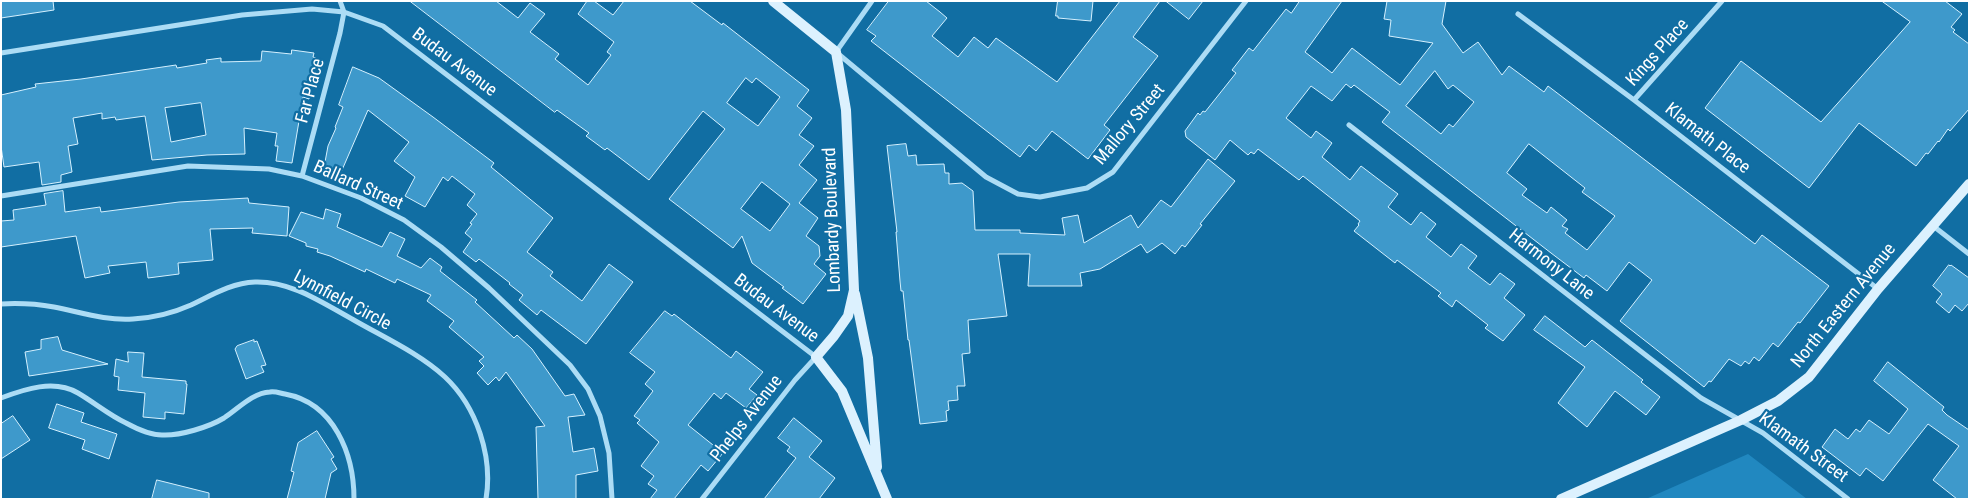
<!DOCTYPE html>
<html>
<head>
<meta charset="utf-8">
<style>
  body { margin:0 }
  #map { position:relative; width:1970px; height:500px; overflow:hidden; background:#116ea3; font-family:"Roboto Condensed",sans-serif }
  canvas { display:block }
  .frame { position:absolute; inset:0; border:2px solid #fff; pointer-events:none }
</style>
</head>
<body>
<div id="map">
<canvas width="1970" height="500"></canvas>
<div class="frame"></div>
</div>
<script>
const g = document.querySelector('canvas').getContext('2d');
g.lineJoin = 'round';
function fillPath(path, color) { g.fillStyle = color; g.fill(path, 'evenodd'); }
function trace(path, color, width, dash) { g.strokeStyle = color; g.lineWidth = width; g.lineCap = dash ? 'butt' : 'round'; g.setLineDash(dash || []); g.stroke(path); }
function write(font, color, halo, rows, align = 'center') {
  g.font = font + ' "Roboto Condensed",sans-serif'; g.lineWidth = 4.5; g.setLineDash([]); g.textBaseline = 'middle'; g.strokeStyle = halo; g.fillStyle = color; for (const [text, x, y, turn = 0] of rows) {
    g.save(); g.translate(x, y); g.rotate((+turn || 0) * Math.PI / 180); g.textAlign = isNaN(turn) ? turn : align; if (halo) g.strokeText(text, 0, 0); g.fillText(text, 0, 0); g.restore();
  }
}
fillPath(new Path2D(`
  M1748,454L1807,499H1646Z`), '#2188c0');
const building = new Path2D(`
  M1,1H53L54,10L1,18Z
  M410,1H496L518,18L530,3L545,14L530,32L559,54L555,59L588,85L611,55L607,52L614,42L578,14L587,1H594L613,15L624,1H690L722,25L723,23L809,90L797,106L812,118L799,135L814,146L799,165L817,180L799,203L818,218L806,236L819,246L820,256L814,264L826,274L803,304L782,288L784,287L752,263L742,236L733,248L669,199L725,129L703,111L649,180L607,148L605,150L586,136L589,133L557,110L555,112ZM746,78L752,83L756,78L780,97L758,126L727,103ZM762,182L790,204L770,231L741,209Z
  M889,1H926L940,12L947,18L932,36L958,57L974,37L988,48L996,38L1057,82L1120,1H1160L1133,37L1158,56L1104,125L1110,130L1088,159L1052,131L1036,151L1029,145L1020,157L871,41L876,36L867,30Z
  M1058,1H1093L1091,21L1058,18V16H1056Z
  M1166,1H1203L1189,19Z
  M1300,1H1342L1305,52L1332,73L1352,48L1400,85L1433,43L1389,36L1391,20L1384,19L1387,1H1446L1442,24L1463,53L1478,42L1502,75L1509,66L1544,92L1548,86L1755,244L1762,235L1829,286L1800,323L1798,322L1778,347L1773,343L1759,361L1754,357L1749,364L1745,361L1741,366L1729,359L1711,382L1709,381L1704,387L1620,321L1652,280L1629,262L1607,291L1586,275L1584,278L1551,253L1382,122L1390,112L1354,85L1351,88L1346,84L1332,101L1311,86L1286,118L1311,138L1316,131L1332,143L1322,157L1350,180L1361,166L1382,182L1398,194L1388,207L1411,225L1421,212L1436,224L1426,237L1451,257L1461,244L1477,256L1468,268L1490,285L1500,273L1515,284L1504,298L1525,315L1503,341L1485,328L1488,325L1456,300L1452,307L1438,296L1441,293L1397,260L1395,263L1354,231L1359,225L1358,224L1360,221L1303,176L1299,180L1258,149L1254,154L1251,152L1248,155L1230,140L1215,160L1186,137L1185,131L1198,113L1200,115L1203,111L1205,112L1236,73L1232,70L1249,48L1253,51L1286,9L1291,13ZM1435,71L1448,89L1453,85L1474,102L1453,127L1449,124L1441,134L1406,106ZM1529,144L1585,188L1582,192L1615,216L1587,250L1565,233L1568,229L1562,226L1567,220L1551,207L1547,213L1522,195L1527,189L1507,173Z
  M1882,1H1945L1962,14L1951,27L1955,30L1953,32L1969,44V109L1950,131L1948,129L1939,142L1938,141L1928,154L1926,153L1916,166L1859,123L1809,188L1705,108L1741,61L1821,122L1910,22Z
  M292,50L314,53L313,57L316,58L309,99L303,97L292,163L276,161L278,146H275L277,133L244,128L245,154L207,155L152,160L145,116L116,120L115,117L102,119V113L73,118L78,144L68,146L72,172L61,175V182L42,185L39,162L4,167L1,146V95L36,87L35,84L81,79L176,65L177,68L207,63L206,60L221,58V62L261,61L262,51L291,54ZM201,103L206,135L171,142L165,108Z
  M353,67L379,78L433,117L494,163L491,167L553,218L527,252L553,272L550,276L582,301L609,264L633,282L586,344L541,310L537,315L519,300L523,295L509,284L510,283L479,259L476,262L463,252L472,239L465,233L472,224L470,223L477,214L467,205L475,194L452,176L448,181L443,177L425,207L405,196L415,177L394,161L409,142L368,110L339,177L321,171L325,162L328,146L336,128L335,127L343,107L339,105Z
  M906,144L908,156L916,155L917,165L944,164L945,173H949V184L962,183L973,191L975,230H1020V233L1065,235L1062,218L1078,215L1084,243L1131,215L1138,228L1161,200L1171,207L1208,159L1235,181L1200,224L1202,225L1185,247L1182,245L1175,254L1162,243L1147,253L1141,244L1100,269L1080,273L1082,286H1028L1030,254H998L1007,316L968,320L970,353L962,354L965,386H957L958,400L948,401L949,410L946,411L947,421L920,424L909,340H908L903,291H901L900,281L896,232H897L887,146Z
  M63,191L65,212L100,207L101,212L179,202L248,198L249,203L289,207L287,236L252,233L253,228L210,229L213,260L178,263L179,274L148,278L146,262L108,266L110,273L85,278L76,236L1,247V221L14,220L13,210L46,205L44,194Z
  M326,209L341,214L337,227L382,247L390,232L405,239L397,256L421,268L430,258L442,267L440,271L477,300L475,302L514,338L517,335L532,349L565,396L574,394L585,415L568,417L573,452L594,448L598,471L576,475V499H538L536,427L545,426L506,372L499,381L496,377L488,385L477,373L484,366L479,361L484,357L449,327L454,321L427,301L431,295L397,279L395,283L366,269L365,272L330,256L317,252L318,249L306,246V243L289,236L301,212L323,219Z
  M1949,265L1950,266L1951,265L1969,278V303L1962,311L1955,305L1949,313L1936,302L1942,294L1933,286Z
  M665,311L672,316L674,314L731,358L736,351L763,372L749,389L757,395L746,408L726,393L721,399L714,393L688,425L723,453L708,471L701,465L674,499H650L657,490L648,484L654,476L641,466L659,442L637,423L640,420L634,416L653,391L645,384L655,372L630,353Z
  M1545,316L1585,347L1592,340L1643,380L1641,382L1660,397L1646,415L1615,391L1587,427L1558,403L1585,367L1534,330Z
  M58,337L62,350L108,364L29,376L25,352L41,349V340Z
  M254,340V342L257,341L266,365L261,366L264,372L246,379L235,349L237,346Z
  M128,352L144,353L142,377L186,381V384H187L184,414L165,412V419L143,417L145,393L118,390L119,377L114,376L116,359L128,362Z
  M1888,362L1944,407L1942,410L1947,415L1969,430V499H1957L1933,480L1959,446L1928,424L1883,481L1866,468L1860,476L1822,447L1835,429L1848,439L1856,429L1860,432L1869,420L1889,434L1908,409L1874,381Z
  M57,404L84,413L81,422L117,434L109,459L82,449L85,440L49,428Z
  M13,416L30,440L1,459V424Z
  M794,418L822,441L809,457L835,478L819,499H764L796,458L787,451L790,447L778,438Z
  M317,431L334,457L331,459L337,469L331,473L325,499H287L294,472L291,471L298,443Z
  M157,480L209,493V499H152Z`);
fillPath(building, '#3e99cb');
trace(building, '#d5f0fe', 1);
trace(new Path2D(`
  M872,1L836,52L986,177L1018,194L1040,197L1087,188L1113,172L1246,1
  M1518,14L1634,100L1878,289
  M1,53L242,15L312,9L344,12L383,26L816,357L795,380L702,499
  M1634,100L1722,1
  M1349,125L1701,398L1763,433L1848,499
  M302,176L340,33L344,12L340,1
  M1,196L188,166L269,169L302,176L361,198L404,220L441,247L489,288L570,365L588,389L600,416L609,453L612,499
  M1932,225L1969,254
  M1,304C19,303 37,304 54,307C80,312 106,321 133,319C152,318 173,313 191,305C212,295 231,283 255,282C291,281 321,302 352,319C383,337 419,353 445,377C477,407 493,457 486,499
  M1,398C25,389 54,379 78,393C95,403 109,415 126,423C137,429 150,435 162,435C180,436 209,427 224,418C238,409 252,393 270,392C274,391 280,393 285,394C334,403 354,454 354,499`), '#acdcf5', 5);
trace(new Path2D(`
  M773,1L836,52L846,110L854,290L848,316L834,336L816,357L842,391L887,499
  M855,294L868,358L877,467
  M1561,499L1741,420L1778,401L1809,377L1878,289L1969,184`), '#dcf1fe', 10);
write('18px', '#fff', '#116ea3', [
  ["Kings Place",1658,53,-48],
  ["Budau Avenue",454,63,37],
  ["Far Place",311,91,-75],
  ["Mallory Street",1130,125,-50],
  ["Klamath Place",1707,139,38],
  ["Ballard Street",358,186,24],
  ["Lombardy Boulevard",833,220,-92],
  ["Harmony Lane",1551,265,38],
  ["Lynnfield Circle",342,301,28],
  ["North Eastern Avenue",1844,306,-51],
  ["Budau Avenue",776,309,37],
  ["Phelps Avenue",747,419,-52],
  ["Klamath Street",1803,448,36]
]);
</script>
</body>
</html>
